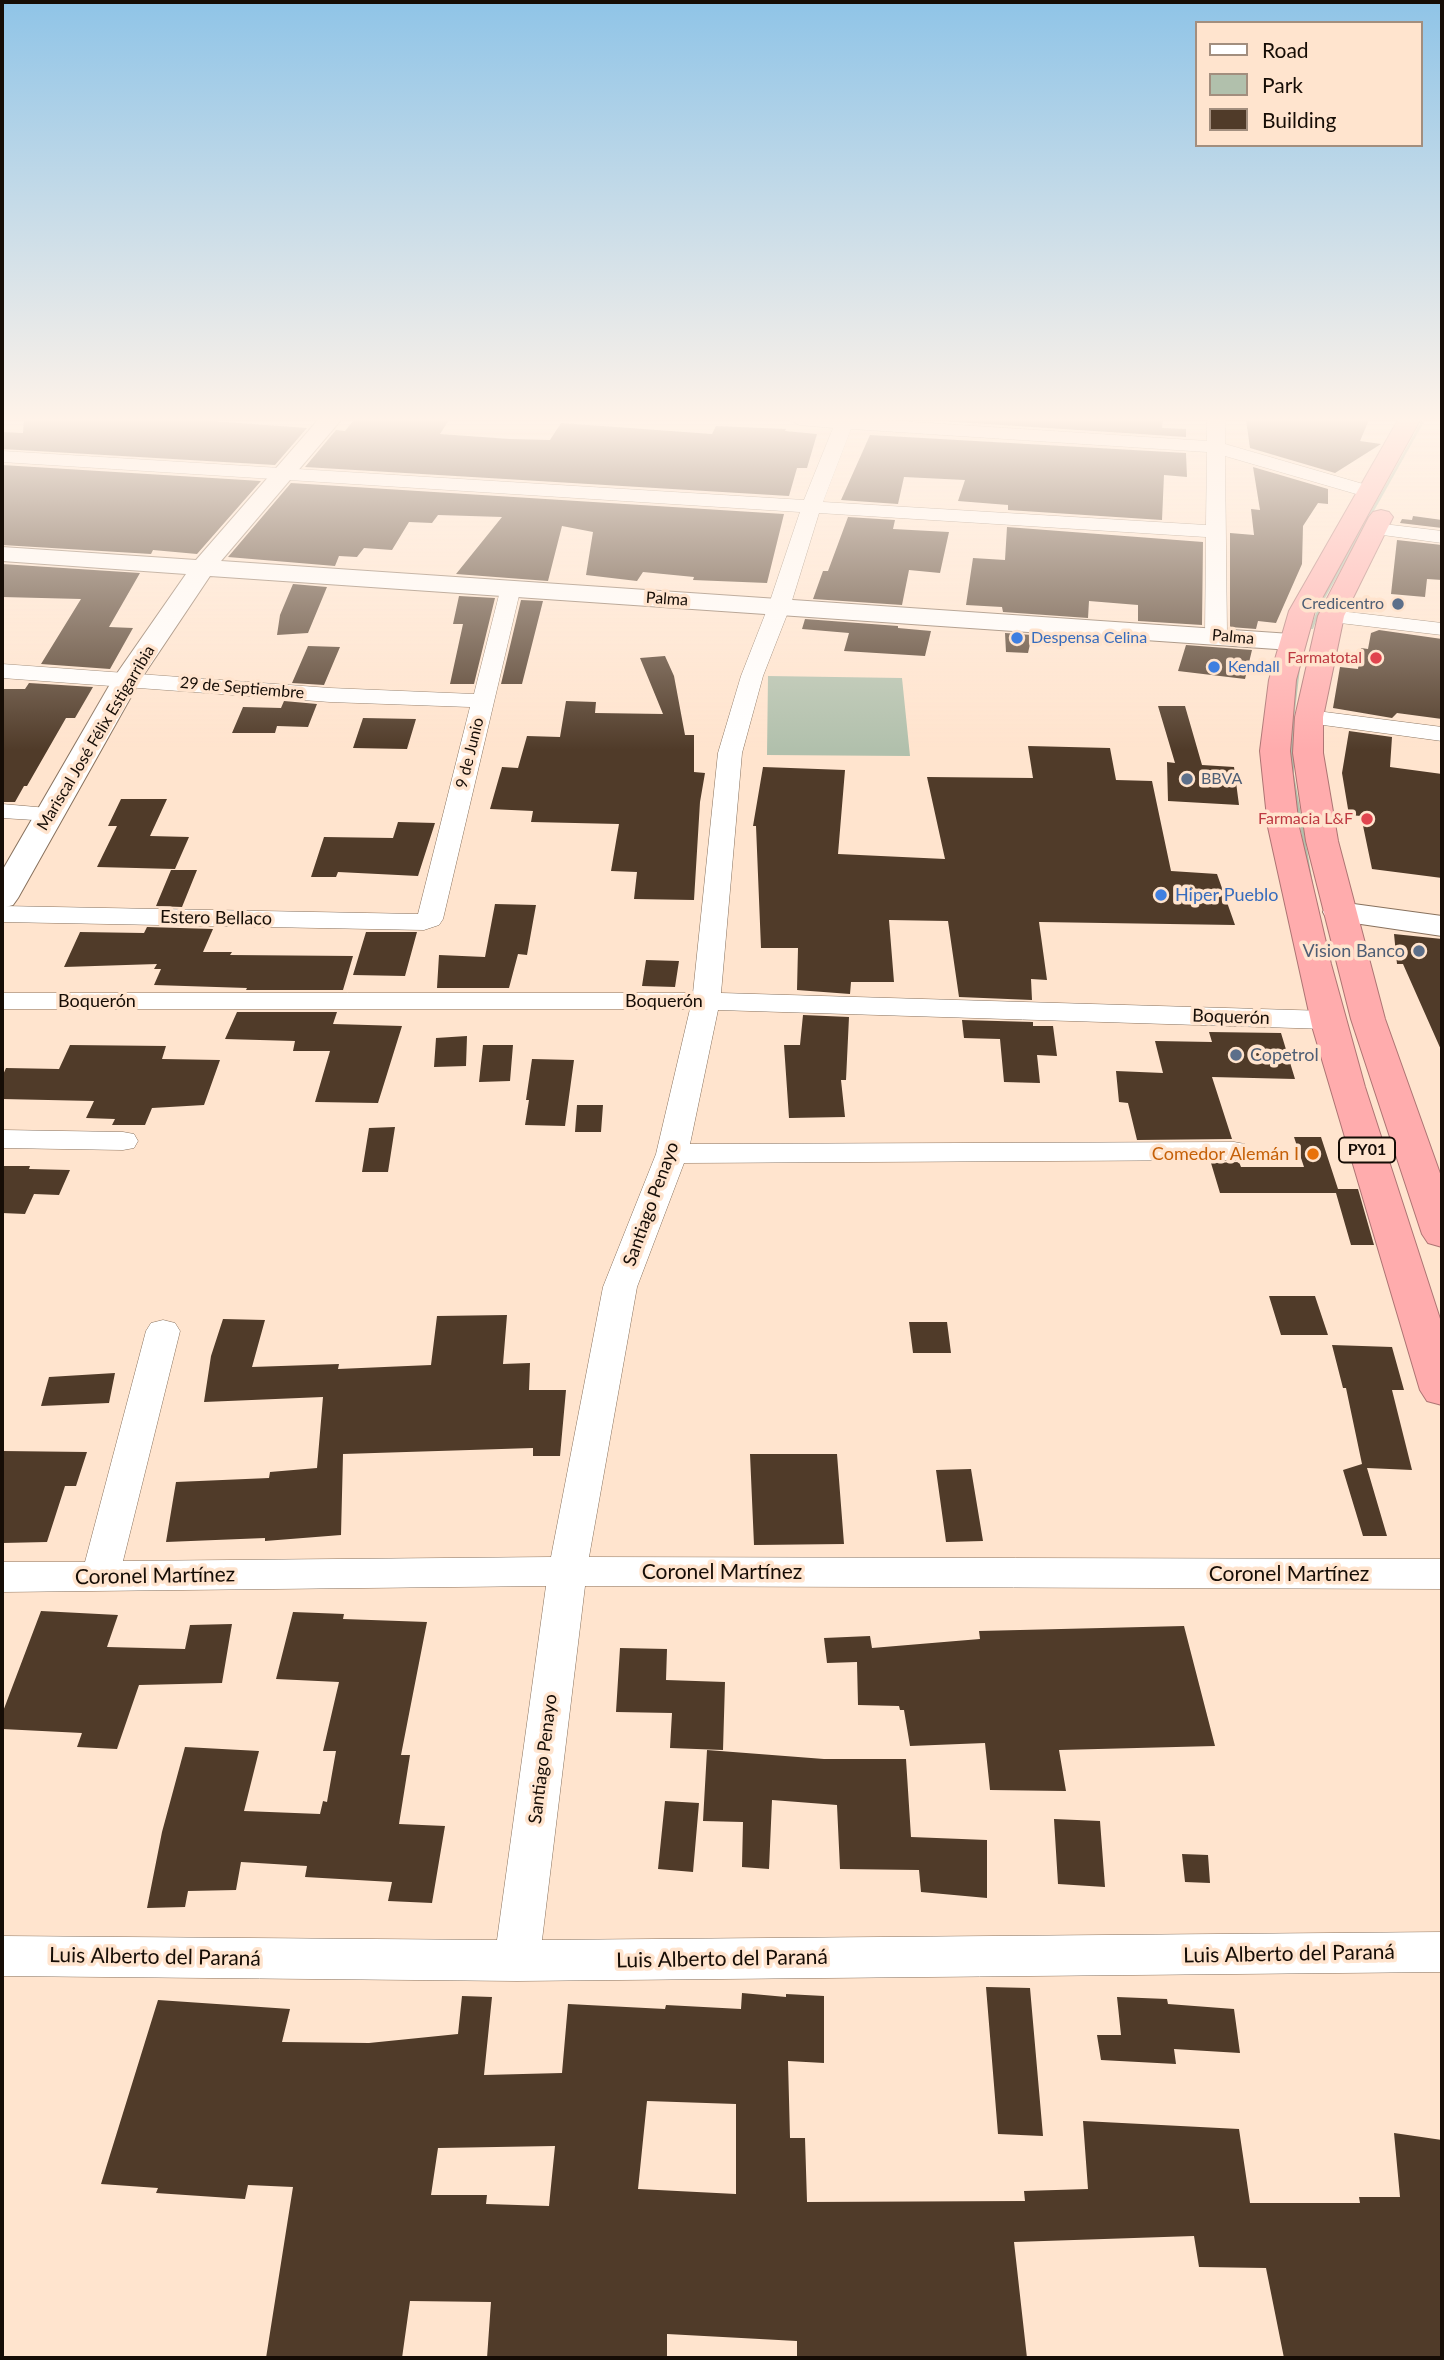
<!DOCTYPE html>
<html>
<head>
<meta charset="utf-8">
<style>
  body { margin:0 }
  #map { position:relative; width:1444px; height:2360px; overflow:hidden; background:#ffe4ce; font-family:Lato,sans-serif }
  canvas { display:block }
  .frame { position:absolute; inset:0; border:4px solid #160d06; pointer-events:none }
  .legend { position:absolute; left:1195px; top:21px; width:228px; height:126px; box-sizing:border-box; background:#ffe4ce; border:2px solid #a28e7e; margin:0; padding:9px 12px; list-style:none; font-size:21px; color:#160d06 }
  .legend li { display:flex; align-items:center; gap:14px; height:35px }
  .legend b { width:35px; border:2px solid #a28e7e }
</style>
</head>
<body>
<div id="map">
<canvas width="1444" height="2360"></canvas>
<div class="frame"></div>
<ul class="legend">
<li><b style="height:9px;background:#fff"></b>Road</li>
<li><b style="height:19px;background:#b1c0ac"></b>Park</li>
<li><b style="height:19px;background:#503b29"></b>Building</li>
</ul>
</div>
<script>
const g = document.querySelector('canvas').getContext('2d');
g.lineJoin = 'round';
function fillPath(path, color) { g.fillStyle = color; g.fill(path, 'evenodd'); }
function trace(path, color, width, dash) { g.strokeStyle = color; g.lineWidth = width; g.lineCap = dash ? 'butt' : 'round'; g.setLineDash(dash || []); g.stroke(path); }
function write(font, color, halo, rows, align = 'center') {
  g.font = font + ' Lato,sans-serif'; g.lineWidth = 7; g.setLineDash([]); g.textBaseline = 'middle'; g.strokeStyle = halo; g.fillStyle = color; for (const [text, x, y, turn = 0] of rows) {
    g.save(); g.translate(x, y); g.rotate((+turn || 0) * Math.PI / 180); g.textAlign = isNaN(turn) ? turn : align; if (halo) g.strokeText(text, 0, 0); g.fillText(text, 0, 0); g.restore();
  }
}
fillPath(new Path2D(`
  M1422,420H1425L1324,600L1313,629H1310L1321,600Z
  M1301,660L1294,719V774L1314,890L1312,889L1290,774L1291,719L1298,661Z
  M768,676L902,678L910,756L767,755Z`), '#b1c0ac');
fillPath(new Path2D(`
  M24,420H199L307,428L275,465L2,449V432L23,433Z
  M354,420H449L440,434L510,439L550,440L561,423L712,434L716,426L786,429L785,431L817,434L807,468H797L789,496L305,467L336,430L345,431Z
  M925,420H1163L1162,428L1186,429V437Z
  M1246,420H1369L1360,441L1381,444L1335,473L1250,448Z
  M870,435L1186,453L1187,477L1164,475L1162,520L1008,510V505L958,501L965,480L904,477L898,504L841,500Z
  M2,465L261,481L197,554L153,550L151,554L2,545Z
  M1253,467L1328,489V504L1318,503L1303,526L1302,564L1276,623L1258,621L1256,629L1230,627V533L1254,535L1251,509L1260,510Z
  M291,483L784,514L767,583L693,580L694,577L643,572L637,581L586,575L593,532L562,526L548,581L456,574L502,517L438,515L432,523L409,522L392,550L364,548L357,557L339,556L335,566L228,557Z
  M1413,516L1442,520V528L1400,523L1402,519L1412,520Z
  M848,517L895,520L893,529L949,532L940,573L909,570L902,605L813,599L823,571H828Z
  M1007,527L1203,542L1202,625L1138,621V605L1089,601L1088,618L1003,612L1002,607L966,605L973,558L1005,560Z
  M1397,540L1442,545V580L1427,579L1425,597L1391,594Z
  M2,564L140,573L109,627L133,628L110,669L41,664L81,599L2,597Z
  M293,584L327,587L308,633L277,635L280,615Z
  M459,596L495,598L474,684H450L463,624H453Z
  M521,600L543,601L522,684H501Z
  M805,619L898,626V628L931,631L925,656L844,651L849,633L802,629Z
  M1379,630L1442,639V719L1397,713L1392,718L1333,708L1340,667L1358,669L1361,648L1368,649L1371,633Z
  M1005,633L1032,635L1028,653L1006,652Z
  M1186,645L1252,650L1245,679L1178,671Z
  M308,646L340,647L324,685L292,683Z
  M665,656L674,676L685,735H694V772L705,773L700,802L694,900L634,899L637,872L611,871L619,824L531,822L533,811L490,809L502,767L518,768L527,736L560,737L566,701L596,702L595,713L663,714L640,658Z
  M29,683L93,687L75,718H66L27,786H24L15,802H2V689H25Z
  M284,701L317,704L308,727L277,726L275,733H232L243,707L281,708Z
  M1158,706H1185L1202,765L1234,767L1239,805L1168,801L1167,762L1175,763Z
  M363,718L416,719L407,749L353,748Z
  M1349,731L1392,737L1390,767L1442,774V878L1372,869L1361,816L1349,815L1342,773Z
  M1028,746L1110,748L1116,780L1152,781L1171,871L1217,874L1235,925L1039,922L1047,980L1031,979L1032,1000L959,997L948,921L889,920L894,982H851L850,994L797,990L798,948H761L756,826H753L763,767L845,770L838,854L945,859L927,777L1033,778Z
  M121,799H167L150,836L189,837L175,869L97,867L117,826H108Z
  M398,822L435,823L418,876L338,872L336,877H311L324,837L393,838Z
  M171,870H197L182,907L156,906Z
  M495,904L536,905L527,955L518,954L509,988H437L439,955L485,957Z
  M147,927L213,929L203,952H232L230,955L353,956L343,990H246L247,988L154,985L161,969H154L157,964L64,967L80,932L144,933Z
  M366,932H417L405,976L353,975Z
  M1394,934L1442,939V1052L1403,964H1397Z
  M646,960L679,961L675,987L642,986Z
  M237,1012H337L333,1024L402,1026L378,1103L315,1102L330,1051H293L295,1041L225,1039Z
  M803,1015L849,1017L846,1080H841L845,1117L789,1118L784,1045H800Z
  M962,1020L1033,1022V1026H1053L1057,1056L1037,1055L1040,1083L1004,1082L1000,1039L964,1038Z
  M1209,1032L1281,1033L1295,1079L1212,1077L1232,1139L1137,1140L1128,1103L1119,1102L1116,1071L1163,1073L1155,1041L1212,1042Z
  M467,1036L466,1066L434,1067L436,1038Z
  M70,1045L166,1046L162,1059L220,1060L204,1105L152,1108L145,1125H112L115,1119L86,1118L94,1101L2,1099V1077L6,1068L59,1069Z
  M483,1045H513L510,1081L479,1082Z
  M532,1059L574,1060L565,1126L525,1125L529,1100H526Z
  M577,1105H603L601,1132H575Z
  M395,1127L388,1172H362L369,1128Z
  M1294,1137H1321L1338,1189H1358L1374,1245H1351L1336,1193H1220L1211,1163L1239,1162L1241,1167H1304Z
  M2,1166H30L29,1169L70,1170L59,1195L34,1194L25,1214L2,1213Z
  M1269,1296H1315L1328,1335H1281Z
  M507,1315L503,1364L530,1363L529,1390H566L560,1456H533V1448L343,1454L341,1535L265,1541V1538L166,1542L176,1482L269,1478L270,1472L317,1468L323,1397L204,1402L211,1356L223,1319L265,1320L252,1367L339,1364L338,1369L431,1365L437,1316Z
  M909,1322H947L951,1353H913Z
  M1332,1345L1392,1347L1404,1390H1392L1412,1470L1367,1468L1387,1536H1363L1343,1470L1362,1464L1346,1388H1343Z
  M115,1373L109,1403L41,1406L49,1377Z
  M2,1451L87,1452L76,1486H65L47,1542L2,1543Z
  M750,1454H837L844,1544L754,1545Z
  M971,1469L983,1541L946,1542L936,1470Z
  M41,1611L118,1615L107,1647L185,1649L190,1625L232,1624L222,1683L139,1685L117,1749L77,1747L82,1733L2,1729V1714Z
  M293,1612L344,1614L343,1619L427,1622L401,1755H410L399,1824L445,1826L432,1903L388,1901L392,1882L305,1877L307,1866L241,1862L236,1890L188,1891L185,1907L147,1908L162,1832L185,1747L259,1751L244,1811L320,1814L323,1801L327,1802L336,1751H323L339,1682L276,1679Z
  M1184,1626L1215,1746L1059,1750L1066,1791L990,1790L985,1743L910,1746L904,1710H900L899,1706L858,1705L857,1662L827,1663L824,1638L870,1636L872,1648L980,1639L979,1631Z
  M620,1648L667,1649L666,1680L725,1682L723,1750L670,1748L672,1713L616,1712Z
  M707,1750L824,1759H906L911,1837L987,1840V1898L921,1892L919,1870L840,1869L837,1805L772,1800L769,1869L742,1867L743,1822L703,1821Z
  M665,1801L699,1803L693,1872L658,1869Z
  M1054,1819L1100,1821L1105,1887L1058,1884Z
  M1182,1854L1208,1855L1210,1883L1185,1882Z
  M986,1987L1030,1988L1043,2136L998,2134Z
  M742,1993L786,1997V1994L824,1996V2063L788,2061L790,2138H805L807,2202L1025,2201L1024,2191L1088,2189L1083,2121L1239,2129L1250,2203H1360L1359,2197H1400L1394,2133L1442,2140V2358H1284L1266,2268L1199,2267L1194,2236L1014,2242L1027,2358H797V2341L667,2334V2358H487L491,2302L410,2301L402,2358H266L293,2187L248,2185L245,2199L156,2193L158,2188L101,2184L158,2000L290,2009L282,2042L369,2043L458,2034L462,1996L492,1997L484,2075L562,2073L568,2004L665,2009L666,2005L741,2009ZM647,2101L736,2104V2194L638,2189ZM555,2146L549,2206L486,2204L487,2195H431L438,2148Z
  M1117,1997L1167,1999L1168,2004L1234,2009L1240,2053L1174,2049L1176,2064L1101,2060L1097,2035H1121Z`), '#503b29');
const street = new Path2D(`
  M790,420H883L1207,441V420H1225V444L1377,488L1380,492L1370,498L1225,456L1227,636L1224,641H1208L1205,636L1206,537L819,513L790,607L763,676L742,753L721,993L1327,1011L1337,1014L1341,1020L1337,1026L1327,1029L718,1010L690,1144L1234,1142L1245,1144L1249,1151L1245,1158L1234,1160L684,1163L637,1287L589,1557L1442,1559V1589L585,1586L542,1940L1442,1932V1972L517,1981L2,1976V1936L497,1940L546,1586L2,1592V1562H85L146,1331L151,1323L163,1320L175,1323L180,1331L123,1561L551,1557L603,1287L656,1154L690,1009H2V993H693L718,753L741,676L768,607L800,512L2,462V451L804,500L833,428L799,425ZM851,429L1207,452L1206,525L823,502Z
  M1375,523L1442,531V543L1368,533L1365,529L1368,525Z
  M511,581L518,583L521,587L443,919L439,925L424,930L2,922V906L418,914L470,707L330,702L2,678V664L330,688L474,694L501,587L504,583Z
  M1331,610L1442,623V635L1323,621L1320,616L1323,611Z
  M1309,710L1442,727V741L1301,722L1297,717L1301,712Z
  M2,804L59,809L62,814L59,819L50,821L2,818Z
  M2,1130L123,1132L134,1134L138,1141L134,1148L123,1150L2,1148Z`);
const secondary = new Path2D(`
  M318,420H341L221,561L1291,634L1300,636L1304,642L1300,648L1291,650L210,576L141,679L18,898L13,905L2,908V871L113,679L186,574L2,561V547L196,560Z
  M1339,902L1442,916V936L1327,919L1323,912L1327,905Z`);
const highway = new Path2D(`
  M1398,420H1420L1315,611L1296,680L1290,751L1299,827L1331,964L1365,1087L1442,1325V1405L1427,1401L1420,1390L1312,1026L1268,827L1260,751L1269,680L1289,611Z
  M1381,510L1389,512L1393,517L1344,616L1323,717V753L1338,841L1385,1019L1442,1179V1247L1428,1243L1422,1234L1351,1019L1306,841L1293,753L1295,717L1318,616L1369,517L1373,512Z`);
trace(street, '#88715d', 1);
trace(secondary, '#88715d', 2);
trace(highway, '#ad7473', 2);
fillPath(street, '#fff');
fillPath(secondary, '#fff');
fillPath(highway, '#ffacad');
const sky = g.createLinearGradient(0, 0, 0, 750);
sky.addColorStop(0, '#8fc4e7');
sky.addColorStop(0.56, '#fff3e9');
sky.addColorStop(1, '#fff3e900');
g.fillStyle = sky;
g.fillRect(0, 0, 1444, 750);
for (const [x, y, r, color] of [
  [1398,604,7,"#5c6f8a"],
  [1017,638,7,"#3f7fe0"],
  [1376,658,7,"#e0444e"],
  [1214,667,7,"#3f7fe0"],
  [1187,779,7,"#5c6f8a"],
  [1367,819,7,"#e0444e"],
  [1161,895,7,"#3f7fe0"],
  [1419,951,7,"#5c6f8a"],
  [1236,1055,7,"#5c6f8a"],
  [1313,1154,7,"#e8710a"]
]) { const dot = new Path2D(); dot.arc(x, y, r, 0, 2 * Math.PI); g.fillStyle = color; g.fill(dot); trace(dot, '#ffe4ce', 2.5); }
write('16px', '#160d06', '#ffe4ce', [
  ["Palma",667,599,4],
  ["Palma",1233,637,5],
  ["29 de Septiembre",242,688,5],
  ["Mariscal José Félix Estigarribia",96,738,-59],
  ["9 de Junio",470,753,-76]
]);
write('16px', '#4e5e75', '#ffe4ce', [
  ["Credicentro",1384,604],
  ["BBVA",1201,779,"left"]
], 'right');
write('16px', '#366cbe', '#ffe4ce', [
  ["Despensa Celina",1031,638],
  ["Kendall",1228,667]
], 'left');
write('16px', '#be3a42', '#ffe4ce', [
  ["Farmatotal",1362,658],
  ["Farmacia L&F",1353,819]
], 'right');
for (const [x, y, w] of [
  [1367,1150,56]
]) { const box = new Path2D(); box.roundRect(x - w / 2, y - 12.5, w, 25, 5); g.fillStyle = '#ffe4ce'; g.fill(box); trace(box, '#160d06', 2); }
write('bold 16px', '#160d06', null, [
  ["PY01",1367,1150]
]);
write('18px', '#366cbe', '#ffe4ce', [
  ["Hiper Pueblo",1175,895]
], 'left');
write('18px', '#160d06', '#ffe4ce', [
  ["Estero Bellaco",216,918,1],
  ["Boquerón",97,1001],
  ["Boquerón",664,1001],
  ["Boquerón",1231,1017,2],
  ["Santiago Penayo",651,1204,-70],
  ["Santiago Penayo",543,1759,-83]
]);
write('18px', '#4e5e75', '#ffe4ce', [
  ["Vision Banco",1405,951],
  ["Copetrol",1250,1055,"left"]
], 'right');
write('18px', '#c56008', '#ffe4ce', [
  ["Comedor Alemán I",1299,1154]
], 'right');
write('21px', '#160d06', '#ffe4ce', [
  ["Coronel Martínez",722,1572],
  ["Coronel Martínez",1289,1574],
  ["Coronel Martínez",155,1576,-1],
  ["Luis Alberto del Paraná",1289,1954,-1],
  ["Luis Alberto del Paraná",155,1957,1],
  ["Luis Alberto del Paraná",722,1959,-1]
]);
</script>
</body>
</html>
